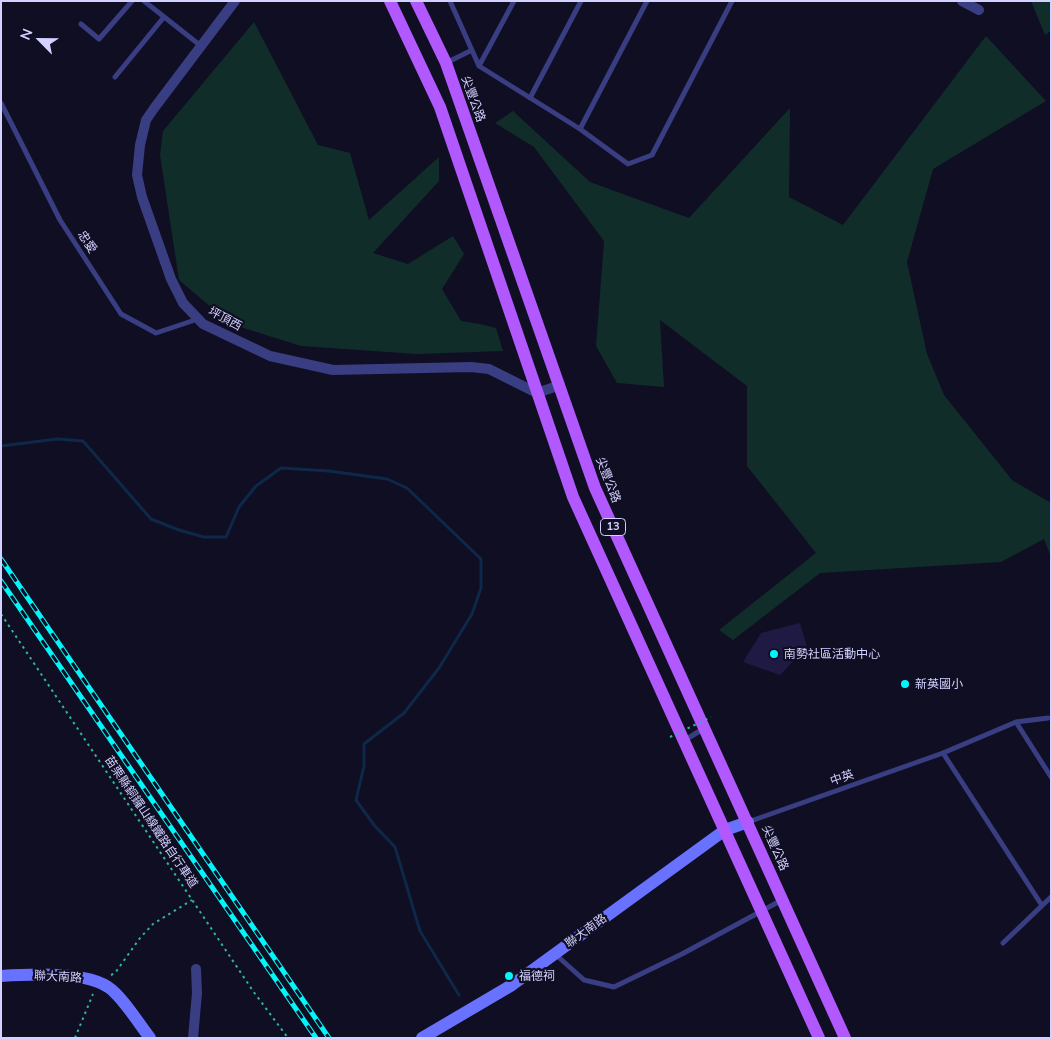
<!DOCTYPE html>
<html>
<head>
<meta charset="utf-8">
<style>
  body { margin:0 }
  #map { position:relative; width:1052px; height:1039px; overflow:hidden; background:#100e23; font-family:Mulish,sans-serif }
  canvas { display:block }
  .frame { position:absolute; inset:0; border:2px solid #d2d1ff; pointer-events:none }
  .north { position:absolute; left:15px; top:15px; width:50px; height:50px; -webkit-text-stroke:4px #100e23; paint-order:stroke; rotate:293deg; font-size:14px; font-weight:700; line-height:20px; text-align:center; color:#d2d1ff }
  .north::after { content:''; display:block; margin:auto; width:18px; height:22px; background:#d2d1ff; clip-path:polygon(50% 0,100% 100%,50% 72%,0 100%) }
</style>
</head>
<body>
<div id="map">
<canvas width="1052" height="1039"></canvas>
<div class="frame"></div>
<div class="north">N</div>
</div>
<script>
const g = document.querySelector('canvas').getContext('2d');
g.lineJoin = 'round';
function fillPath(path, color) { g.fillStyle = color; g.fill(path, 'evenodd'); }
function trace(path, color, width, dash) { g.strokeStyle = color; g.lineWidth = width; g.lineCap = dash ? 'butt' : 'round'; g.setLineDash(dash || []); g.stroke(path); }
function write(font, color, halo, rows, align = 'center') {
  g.font = font + ' Mulish,"Noto Sans TC",sans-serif'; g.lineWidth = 4.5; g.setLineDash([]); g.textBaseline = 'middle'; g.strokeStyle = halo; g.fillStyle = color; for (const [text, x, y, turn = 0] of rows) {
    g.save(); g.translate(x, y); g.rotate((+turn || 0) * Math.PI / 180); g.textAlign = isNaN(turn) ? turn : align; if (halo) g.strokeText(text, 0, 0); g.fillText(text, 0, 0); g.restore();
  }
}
fillPath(new Path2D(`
  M1031,1H1051V31L1045,35Z
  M254,22L318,145L350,153L369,220L439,157V181L373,253L408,264L453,236L464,254L442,289L461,321L480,324L496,328L503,351L417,354L301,346L231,324L179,280L160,155L163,131Z
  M986,36L1046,101L933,169L907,262L927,354L944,395L1012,480L1051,503V557L1044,539L1001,562L820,573L733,640L719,630L816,553L747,466V386L660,320L664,387L617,383L596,346L604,241L534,147L495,123L513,111L590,182L689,218L790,108L789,197L843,225Z`), '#112d2a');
trace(new Path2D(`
  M1,446L57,439L83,441L151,519L179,530L204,537H226L239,507L256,486L281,468L329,471L387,479L407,488L481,559V588L472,614L439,668L404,713L364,744V766L356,800L374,825L395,847L420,931L459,995`), '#0d2848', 3);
fillPath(new Path2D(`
  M800,623L807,647L780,675L743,662L761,633Z`), '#1f1a44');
trace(new Path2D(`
  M1,614L253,991L288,1038
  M111,975L115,973L140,938L153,924L192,900
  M75,1038L93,994`), '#2fb4a0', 2, [2.5, 4]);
trace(new Path2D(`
  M144,1L201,46
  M450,1L479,66L580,129L628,164L652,155L732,1
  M81,24L99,39L132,1
  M446,63L472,50
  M479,66L514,1
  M115,77L164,17
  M530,98L581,1
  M1,103L60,220L121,314L156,333L198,319
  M580,129L647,1
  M1016,722L1051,777
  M685,740L703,729
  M943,753L1041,904
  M748,822L943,753L1016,722L1048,718
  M1003,943L1051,897
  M555,954L584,980L614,987L682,954L782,900`), '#393d82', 5);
trace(new Path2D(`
  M235,1L155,107L146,120L140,145L137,175L142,197L171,279L183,303L203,324L270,356L333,370L471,367L489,369L537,393L560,385
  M962,1L979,10
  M193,1038L197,993L196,969`), '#393d82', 10);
trace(new Path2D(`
  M1,976C29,974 85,971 108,987C122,996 139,1024 150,1038
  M422,1038L512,985L725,830L748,822`), '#6872fe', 12);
trace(new Path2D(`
  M390,1L440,107L573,497L819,1038
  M416,1L446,63L595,488L845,1038`), '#b159fe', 12);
const rail = new Path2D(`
  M1,559L329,1038
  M1,581L316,1038`);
trace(rail, '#02f6f9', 5);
trace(rail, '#100e23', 3, [9]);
trace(new Path2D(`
  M670,737L711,717`), '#2fb4a0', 2, [2.5, 4]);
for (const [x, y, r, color] of [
  [774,654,5,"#02f6f9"],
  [905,684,5,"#02f6f9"],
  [509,976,5,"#02f6f9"]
]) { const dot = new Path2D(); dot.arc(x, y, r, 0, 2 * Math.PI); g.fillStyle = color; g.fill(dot); trace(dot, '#100e23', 2); }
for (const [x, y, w] of [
  [613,527,25]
]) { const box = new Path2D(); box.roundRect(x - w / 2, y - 8.5, w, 17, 4); g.fillStyle = '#100e23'; g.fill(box); trace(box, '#d2d1ff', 1); }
write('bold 11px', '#d2d1ff', null, [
  ["13",613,527]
]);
write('12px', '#d2d1ff', '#100e23', [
  ["尖豐公路",473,99,70],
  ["忠愛",87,242,57],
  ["坪頂西",225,319,28],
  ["尖豐公路",608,480,69],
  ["中英",842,778,-19],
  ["苗栗縣銅鑼山線鐵路自行車道",151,822,56],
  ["尖豐公路",775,848,66],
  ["聯大南路",586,931,-36],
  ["聯大南路",58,977,3]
]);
write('12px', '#d2d1ff', '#100e23', [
  ["南勢社區活動中心",784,654],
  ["新英國小",915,684],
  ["福德祠",519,976]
], 'left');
</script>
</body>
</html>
